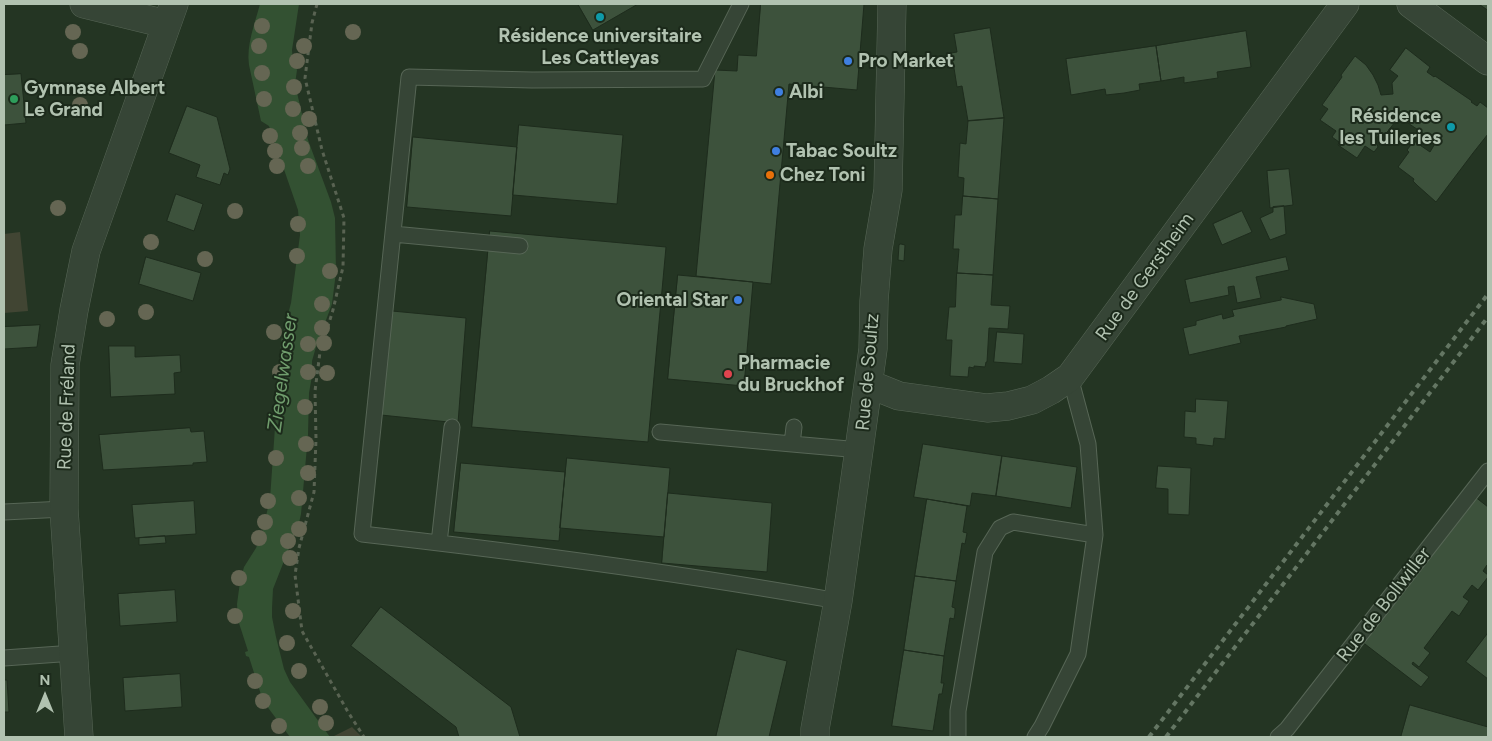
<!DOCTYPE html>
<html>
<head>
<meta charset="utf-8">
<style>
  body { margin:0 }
  #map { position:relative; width:1492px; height:741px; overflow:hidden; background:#243523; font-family:Figtree,sans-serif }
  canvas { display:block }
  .frame { position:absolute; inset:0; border:5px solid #b1c2b0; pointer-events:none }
  .north { position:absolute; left:20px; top:671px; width:50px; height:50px; -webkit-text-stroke:4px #1c2a1b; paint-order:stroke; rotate:0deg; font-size:14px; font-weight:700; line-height:20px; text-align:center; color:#b1c2b0 }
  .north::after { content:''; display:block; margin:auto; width:18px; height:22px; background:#b1c2b0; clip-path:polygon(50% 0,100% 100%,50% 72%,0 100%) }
</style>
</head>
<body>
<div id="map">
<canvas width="1492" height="741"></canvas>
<div class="frame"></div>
<div class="north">N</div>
</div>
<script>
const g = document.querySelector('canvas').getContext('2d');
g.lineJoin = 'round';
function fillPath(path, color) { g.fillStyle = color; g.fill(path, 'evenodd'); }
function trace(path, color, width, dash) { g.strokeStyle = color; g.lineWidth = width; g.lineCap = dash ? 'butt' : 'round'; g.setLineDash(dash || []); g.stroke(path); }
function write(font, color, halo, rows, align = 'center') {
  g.font = font + ' Figtree,sans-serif'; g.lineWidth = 4; g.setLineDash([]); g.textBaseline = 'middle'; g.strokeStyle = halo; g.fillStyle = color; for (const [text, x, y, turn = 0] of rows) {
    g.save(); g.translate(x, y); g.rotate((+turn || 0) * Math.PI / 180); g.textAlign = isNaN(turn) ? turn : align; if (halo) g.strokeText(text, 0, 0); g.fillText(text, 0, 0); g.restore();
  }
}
fillPath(new Path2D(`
  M20,232L28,311L4,313V234Z
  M352,727L362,737H332Z`), '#414533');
fillPath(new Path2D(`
  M260,4H299L292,50L293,61L297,70L295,84L308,140L331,202L335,218L336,272L332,304L316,347L312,361V376L309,393L308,435L301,514L299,523L273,589L272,608V617L276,637L284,669L290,682L330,737H290L263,701L249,657L246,656L245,652L248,651L238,620L237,604L240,582L244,567L256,548L262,533L270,499L281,341L291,303L300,235L298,210L269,126L261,121L249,65C246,45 255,23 260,4Z`), '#335132');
const building = new Path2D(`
  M578,4H638L593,30Z
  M761,4H864L857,90L789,84L771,284L696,276L715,70L737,71L738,55L756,56Z
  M1479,4H1488V10Z
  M990,28L1004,118L968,121L962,86L957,87L954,68L951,53L957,52L954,34Z
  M1246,31L1251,67L1217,72L1218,78L1184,83V77L1161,81L1156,46Z
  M1156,46L1161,81L1139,84L1140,90L1124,93L1106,95L1105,89L1071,95L1066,59Z
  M1406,48L1430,67L1427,72L1434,77L1435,76L1472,101L1471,102L1477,106L1480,102L1488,108V134L1473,153L1436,202L1418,186L1413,181L1414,179L1398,167L1409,152L1407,150L1414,141L1430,152L1436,142L1399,117L1384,136L1382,133L1375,139L1378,147L1374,152L1365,146L1357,158L1338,145L1339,142L1332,137L1336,131L1320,120L1328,109L1322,105L1342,77L1341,75L1355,56L1366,65L1373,75L1378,85L1381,95L1393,94L1392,83L1398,76L1390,70Z
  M21,74L26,123L4,125V75Z
  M187,106L217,117L230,169L228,175L224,173L220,185L196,177L200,165L169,153Z
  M1004,118L998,199L963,196L964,178L958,177L960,143L966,144L968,121Z
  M519,125L623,135L617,204L513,195Z
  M413,137L517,147L511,216L407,207Z
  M1289,169L1293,205L1270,208L1267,171Z
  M176,194L203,204L194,231L167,221Z
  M963,196L998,199L993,275L957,273L959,249H953L955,215H961Z
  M1284,206L1286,234L1270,240L1260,218L1273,212V207Z
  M1242,211L1252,232L1222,245L1213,224Z
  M490,231L666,247L648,442L472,427Z
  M901,244L905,245L904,261L898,260L899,245Z
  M146,257L201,273L193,301L139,284Z
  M1286,257L1289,270L1256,277L1261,298L1237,303L1234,286L1228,287L1229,295L1190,303L1185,280Z
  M957,273L993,275L991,305L1010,306L1008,329L989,328L987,362H986L985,367L974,366V368L969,367L968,377L950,376L952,340H946L949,307H955Z
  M678,275L753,282L744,386L668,379Z
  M1281,297L1314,304L1317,319L1286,326V327L1239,336L1241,343L1189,355L1183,328L1196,325V321L1222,314L1223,319L1234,316L1232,310L1281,300Z
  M392,311L466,318L458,423L381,415Z
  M40,325L37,347L4,349V327Z
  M997,332L1024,334L1022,364L994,362Z
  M109,346H135V357L180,355L181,372L174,373L175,394L111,397Z
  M1196,399L1228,401L1225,439L1214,438L1213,446L1196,444V438L1184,437L1185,411L1195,412Z
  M190,428L191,432L204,431L207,462L193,463V465L103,470L99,435Z
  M923,444L1002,456L996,496L972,493L970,506L914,497Z
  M1002,456L1077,467L1071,508L996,496Z
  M567,458L670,468L664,537L560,528Z
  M461,463L565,472L559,541L454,532Z
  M1158,466L1191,468L1189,515L1168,514V489L1156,488Z
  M668,493L772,503L767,572L662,563Z
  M1474,496L1488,507V566L1487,565L1483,571L1488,575V577L1478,590L1472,585L1463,597L1469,601L1459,616L1452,611L1424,648L1430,653L1419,667L1413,662L1412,664L1429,677L1421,687L1361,641Z
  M927,499L967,506L963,532L967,533L965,544L962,543L956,581L915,576Z
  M194,501L196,534L135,538L132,505Z
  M165,536L166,543L139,545V538Z
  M915,576L956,581L952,607L955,608V613L954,619L950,618L944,656L904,650Z
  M175,590L177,622L120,626L118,594Z
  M381,607L511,707L520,737H459L456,727L351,646Z
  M1488,633V679L1466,662Z
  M737,649L787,661L769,737H716Z
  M904,650L944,656L941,683H944L943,688L942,694H939L933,731L892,726Z
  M180,674L182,707L125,711L123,678Z
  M4,680H7L9,712H4Z
  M1410,705L1488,727V737H1401Z`);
fillPath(building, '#3d523c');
trace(building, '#1e2c1d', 1);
const service = new Path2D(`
  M741,4L703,79L532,80L409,77L362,534C521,552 680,573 838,601
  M393,234L520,246
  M794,427L792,444L860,450
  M660,432L792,444
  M4,512L64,509
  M439,543L452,427
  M4,658L74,653
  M958,737V711L985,552L1000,528L1013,522L1095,535
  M1035,737L1042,726L1078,654L1095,535L1088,444L1070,377
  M1278,737L1287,729L1488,471`);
const minor = new Path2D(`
  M84,4L166,24
  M1411,4L1488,61
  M867,392L879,388L899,396L987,408L1008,406L1032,400L1051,390L1070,377L1345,4
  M79,737L64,509L65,365L74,310L86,251L174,4
  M815,737V729L838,601L873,349L874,301L878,249L888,190L892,4`);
trace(service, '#576656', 17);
trace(minor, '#576656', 29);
trace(new Path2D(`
  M317,4L312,23L305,78L322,150L344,218L343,267L333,310L320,352L315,391L316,439L314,492L299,548L295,575L302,631L348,712L364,737`), '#596352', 3, [4, 4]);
trace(service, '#364536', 15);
trace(minor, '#364536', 28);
trace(new Path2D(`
  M1149,737L1488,294
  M1166,737L1488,317`), '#647663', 4, [5, 5]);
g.fillStyle = '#656653';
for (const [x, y] of [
  [262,26],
  [73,32],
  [353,32],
  [259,46],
  [304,46],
  [80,51],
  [297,61],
  [262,73],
  [294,87],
  [264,99],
  [80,105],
  [293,109],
  [309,119],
  [300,133],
  [270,136],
  [302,148],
  [275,151],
  [277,166],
  [308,166],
  [58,208],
  [235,211],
  [298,224],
  [151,242],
  [297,256],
  [205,259],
  [330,271],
  [322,304],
  [146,312],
  [107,319],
  [322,328],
  [274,332],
  [324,343],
  [308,344],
  [280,372],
  [308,372],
  [327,373],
  [305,407],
  [306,444],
  [276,458],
  [308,473],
  [299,498],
  [268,501],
  [265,522],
  [299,529],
  [259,538],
  [288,541],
  [290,558],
  [239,578],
  [293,611],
  [235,616],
  [287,643],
  [299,671],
  [255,681],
  [263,701],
  [320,707],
  [326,723],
  [279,726]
]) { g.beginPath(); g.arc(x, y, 8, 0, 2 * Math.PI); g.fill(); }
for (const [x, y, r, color] of [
  [600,17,5,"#0f9aa8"],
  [848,61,5,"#3f7fe0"],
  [779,92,5,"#3f7fe0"],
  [14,99,5,"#2e9e5b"],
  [1451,127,5,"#0f9aa8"],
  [776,151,5,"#3f7fe0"],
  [770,175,5,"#e8710a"],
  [738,300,5,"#3f7fe0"],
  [728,374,5,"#e0444e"]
]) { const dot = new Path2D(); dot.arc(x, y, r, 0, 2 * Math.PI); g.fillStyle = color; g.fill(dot); trace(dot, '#1c2a1b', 2); }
write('bold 19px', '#b1c2b0', '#1c2a1b', [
  ["Résidence universitaire",600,36,"center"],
  ["Les Cattleyas",600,58,"center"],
  ["Pro Market",858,61],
  ["Gymnase Albert",24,88],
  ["Le Grand",24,110],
  ["Albi",789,92],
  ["Résidence",1441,116,"right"],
  ["les Tuileries",1441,138,"right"],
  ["Tabac Soultz",786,151],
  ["Chez Toni",780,175],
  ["Oriental Star",728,300,"right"],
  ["Pharmacie",738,363],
  ["du Bruckhof",738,385]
], 'left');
write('19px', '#b1c2b0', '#1c2a1b', [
  ["Rue de Gerstheim",1145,277,-54],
  ["Rue de Soultz",868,372,-85],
  ["Rue de Fréland",67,407,-88],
  ["Rue de Bollwiller",1384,605,-52]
]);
write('italic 20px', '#709d6d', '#1c2a1b', [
  ["Ziegelwasser",283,373,-82]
]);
</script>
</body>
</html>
